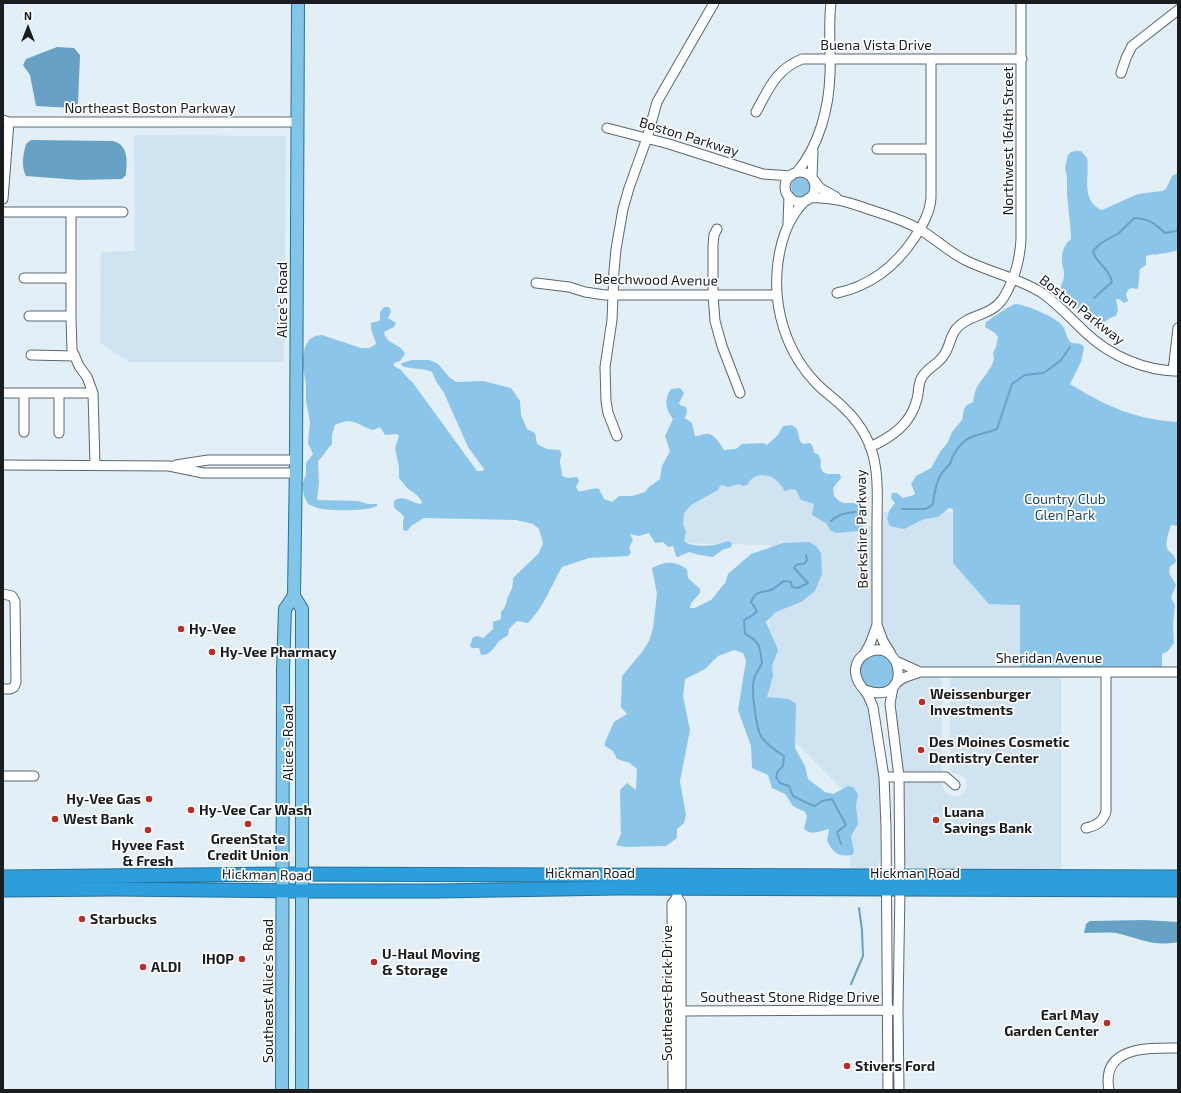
<!DOCTYPE html>
<html>
<head>
<meta charset="utf-8">
<style>
  body { margin:0 }
  #map { position:relative; width:1181px; height:1093px; overflow:hidden; background:#e2eff7; font-family:"Exo 2",sans-serif }
  canvas { display:block }
  .frame { position:absolute; inset:0; border:4px solid #191d20; pointer-events:none }
  .north { position:absolute; left:8px; top:8px; width:40px; height:40px; -webkit-text-stroke:3px #fff; paint-order:stroke; rotate:0deg; font-size:11px; font-weight:700; line-height:16px; text-align:center; color:#191d20 }
  .north::after { content:''; display:block; margin:auto; width:14px; height:18px; background:#191d20; clip-path:polygon(50% 0,100% 100%,50% 72%,0 100%) }
</style>
</head>
<body>
<div id="map">
<canvas width="1181" height="1093"></canvas>
<div class="frame"></div>
<div class="north">N</div>
</div>
<script>
const g = document.querySelector('canvas').getContext('2d');
g.lineJoin = 'round';
function fillPath(path, color) { g.fillStyle = color; g.fill(path, 'evenodd'); }
function trace(path, color, width, dash) { g.strokeStyle = color; g.lineWidth = width; g.lineCap = dash ? 'butt' : 'round'; g.setLineDash(dash || []); g.stroke(path); }
function write(font, color, halo, rows, align = 'center') {
  g.font = font + ' "Exo 2",sans-serif'; g.lineWidth = 3.5; g.setLineDash([]); g.textBaseline = 'middle'; g.strokeStyle = halo; g.fillStyle = color; for (const [text, x, y, turn = 0] of rows) {
    g.save(); g.translate(x, y); g.rotate((+turn || 0) * Math.PI / 180); g.textAlign = isNaN(turn) ? turn : align; if (halo) g.strokeText(text, 0, 0); g.fillText(text, 0, 0); g.restore();
  }
}
fillPath(new Path2D(`
  M134,135L286,136L284,362H129L100,343L101,252L135,251Z
  M791,466L845,526H873V620L870,703L880,782V859L878,866L871,869H850V797L767,714L771,545L678,543L677,509L703,467Z
  M881,512H953V563L1020,604V667H920L902,661L896,655L888,646L881,627Z
  M955,676H1061V870L916,869L910,868L903,861V783L907,781H937L942,785L947,794L954,797L962,795L967,788L966,781L965,778L959,774L952,773L950,770V681L951,678Z
  M914,677L937,676L942,680V768L941,771L939,773H907L902,769L892,702L898,685Z`), '#d0e3f0');
fillPath(new Path2D(`
  M1076,151H1081L1087,158C1090,176 1080,201 1102,210L1138,194L1162,191L1166,189L1172,176L1178,173V250C1170,253 1162,253 1154,255L1153,254L1146,256V265L1140,269L1138,288L1136,289L1132,288L1128,290L1126,294L1128,301L1124,303L1119,299H1116L1118,310L1116,316C1109,317 1105,323 1098,325L1089,320L1061,291C1060,284 1064,281 1064,275C1065,271 1062,267 1062,262C1061,253 1064,244 1071,239V234L1067,194V177L1065,168L1068,155L1071,152Z
  M791 187a10 10 0 1 1 20 0a10 10 0 1 1-20 0Z
  M1015,304C1025,304 1055,317 1062,325C1066,330 1066,337 1070,342C1075,345 1081,341 1084,348L1081,362L1070,384C1082,391 1093,398 1106,404C1127,414 1154,421 1178,422V526L1171,525C1169,531 1164,545 1168,550C1172,554 1175,555 1176,561L1174,564L1170,566L1169,573L1176,585L1171,598L1175,605L1173,625L1174,643L1168,651L1162,654V667H1020V605L989,604L953,563V509L949,508L938,517L924,519L904,529L890,526L887,519L889,511L895,503L891,498L892,493H897L903,498L914,495L915,493L911,484L916,476L931,468L940,452L948,442L952,432L962,420L964,409L967,405L973,402C974,397 975,391 977,387C981,380 993,367 994,359C994,357 993,355 993,353L996,347L998,337L995,333L985,327L986,322L1007,308Z
  M384,307H388L390,308L391,312L388,318L396,323L394,327L384,332C386,345 401,343 405,354L400,361L394,363V366L401,370L407,377L413,383L477,471H483L484,469L468,447L444,393L436,381L432,372C422,367 407,370 401,365L402,363L412,360H430L438,364L449,377L456,382L483,381L511,388L520,401L521,415L527,429L535,433L537,444L547,449L560,450C563,456 560,457 560,463C561,467 562,472 562,476L568,478L577,477L579,481L576,487L578,491C586,492 591,487 599,489L604,499L612,502L619,496H632L645,492L649,487L660,479L662,466L670,451L665,436L673,419C665,409 664,399 671,389L680,388L684,393L679,403L680,405L686,407L687,411L685,418L692,423L695,436C700,436 700,435 705,434C714,432 720,444 724,450L736,449L742,444L763,443L767,445L778,435L783,426L792,425L797,429L800,441L803,444L810,443L813,447L814,453L818,454L821,460C819,476 827,474 840,474L841,478L833,488L834,496L839,501L844,503H856L863,509L865,519L862,528L858,531L837,533L831,531L826,523L812,515L814,504L801,500L796,490L792,489L785,491C782,488 781,484 777,481C768,472 753,473 747,485L743,486L739,484L728,487L722,485L720,486L718,490L691,505L684,513L683,524L686,532L684,541C690,547 707,546 715,545C720,544 724,542 728,541L732,543L731,547L722,550L713,557L700,555L689,552L678,557L676,556L673,546L668,547L663,542L655,543L649,533L639,536L630,534L633,540L629,547L631,553L628,556L589,558L562,567C551,586 544,607 528,623L517,621L509,629L508,635C505,638 499,640 497,644C492,650 490,655 481,655L479,648H472L470,646L473,637L477,636L483,638L493,629V622L501,619V612C507,606 505,604 508,597C512,588 513,588 513,578L539,553L543,543L539,529L533,524L516,520L424,518L411,526L407,531L403,530V521L404,517C400,510 392,511 394,501C404,494 410,503 421,504L422,502L418,496L407,488L399,478V467L395,448L399,436L397,434L385,435L380,427L373,430C357,425 353,416 335,425L332,435V444C326,450 323,457 318,461L319,483L317,499L319,500L358,501L368,504H377V506C369,511 333,511 323,509C318,509 313,506 308,504L304,496L302,485L306,474V463L313,454L308,443L310,422L306,401V385L302,361L305,347L309,340L315,336L322,335L361,348H369L375,345L376,343L371,329V323L379,321L380,319V312Z
  M809,542L816,546L821,553L822,574L815,591L801,602L776,612L766,622L778,650L772,666L773,676L767,697L789,699L796,704L795,748L805,766L808,779L825,792L833,794L848,786L853,787L858,794L856,807L858,824L851,836L854,852L852,855C837,857 834,853 827,841L829,829C820,831 812,836 804,829L807,816L805,812L793,806L785,794L772,788L768,775L752,768L751,746L738,710L746,661L743,653L734,650L718,656L705,669L685,679L683,696L690,730L680,781L686,815L684,823L677,829V838L666,846L625,847L616,845L621,834L620,790L627,783L636,790L637,769L630,763L617,759L613,751L605,746V742L614,722L627,714L621,707L622,676L642,652L649,641L653,628L657,594L652,568C667,561 673,561 687,569L688,578L700,589V593L691,603L690,608H695L711,600L725,583L728,574L751,554L783,543Z
  M872,654L885,655L895,668L892,683L882,690L867,687L864,685L859,674L862,662Z`), '#8cc5ea');
fillPath(new Path2D(`
  M57,47L74,48L80,55L78,103L74,108L36,106L30,75L23,65L26,59Z
  M31,140L113,141C129,145 127,162 126,175L122,179L79,180L26,176C21,166 23,155 26,144Z
  M1144,920L1178,922V942C1154,947 1138,938 1116,933C1106,932 1095,933 1084,933L1086,924L1090,921Z`), '#67a1c6');
trace(new Path2D(`
  M1178,201V203
  M1094,298L1112,282C1109,267 1095,263 1093,251L1101,243L1119,233L1134,218C1149,219 1153,222 1165,233L1176,231L1178,229
  M902,509H926L933,504C934,494 936,483 941,474C944,470 949,466 951,462C952,460 951,458 953,456C956,450 962,443 967,439C977,434 987,433 997,429L1012,384L1025,375L1043,373L1048,370L1061,360L1070,347
  M831,521C838,514 846,513 856,512
  M806,555L807,560L804,564C799,564 797,563 794,568L808,583L798,588L792,587L791,582L784,581C780,583 777,587 773,589C763,594 757,588 751,602L757,611L753,615L744,620L745,634C760,641 760,647 762,663C760,669 755,673 754,679C751,690 756,729 762,738C768,745 776,751 784,756L783,766L778,771L776,777L780,783L789,786L793,796L807,803L815,806L822,801L832,799L846,825L837,832L841,844
  M851,984L863,956L862,930L859,908`), '#67a1c6', 2);
const minor = new Path2D(`
  M1121,73L1126,58L1132,46L1178,10
  M756,112C769,89 775,70 802,59H1022
  M3,120L9,122H298
  M607,128L669,144L763,174L791,176
  M877,149H931
  M797,172C819,146 829,108 830,74C831,50 828,27 831,3
  M785 187a15 15 0 1 1 30 0a15 15 0 1 1-30 0Z
  M812,177L813,151
  M814,180L820,188L836,197
  M809,198C832,196 853,204 874,211C890,216 905,221 919,229C936,239 950,253 967,261C992,273 1019,278 1042,293C1058,304 1071,319 1085,332C1109,355 1144,371 1178,371
  M3,199L9,122
  M806,200C789,216 781,240 778,262C772,307 786,353 818,385C826,393 835,399 843,407C857,420 868,437 873,455C879,478 877,502 877,525C877,558 877,592 877,625L883,641L891,654
  M3,212H123
  M71,212V319L72,350L79,366L87,377L93,393L95,465
  M788,223L789,196
  M717,229L714,235L713,245V295L715,321L722,346L740,393
  M24,278H71
  M536,283L569,287L585,292L605,295H777
  M837,293C870,286 896,266 915,237C923,224 930,213 931,198V59
  M29,316H71
  M31,355L75,356
  M1173,371L1178,328
  M3,393H93
  M59,393V433
  M24,432V393
  M617,436L608,413L606,401L605,367L612,320L614,271L616,249L623,209L629,188L647,138L657,102L714,3
  M870,447C892,437 911,424 917,399C919,392 918,385 921,379C926,368 938,365 944,355C950,347 950,335 957,328C970,313 992,317 1004,297C1014,280 1020,259 1021,239V3
  M3,465L169,466L203,473H296
  M176,465L208,460H296
  M3,594L12,596L15,601L16,682L14,687L10,689H3
  M864,655L870,644L877,625
  M896,661L920,672
  M895,684L903,678L920,672H1178
  M893,687L890,704L899,777L900,889L898,1010L899,1090
  M865,690C915,708 903,632 865,654C858,658 854,667 856,675C857,682 861,686 865,691C869,696 871,702 873,707L884,777L886,827L888,1090
  M3,776H34
  M884,777H946L955,785
  M1086,828C1096,826 1104,821 1106,811V672
  M677,897L681,903V1090
  M681,1011L894,1010
  M673,1090L672,904L677,897V888
  M1109,1090C1101,1046 1148,1048 1178,1048`);
const major = new Path2D(`
  M294,596L302,609V1090
  M282,1090L283,671L285,609L294,596L296,460L298,3`);
const highway = new Path2D(`
  M3,877L283,874L1178,877
  M3,890L115,889L302,891H438L619,888L1178,890`);
trace(minor, '#5c676e', 11);
trace(major, '#26719a', 14);
trace(highway, '#26719a', 15);
trace(minor, '#fff', 9);
trace(major, '#81c5e9', 12);
trace(highway, '#2d9edb', 13);
for (const [x, y, r, color] of [
  [181,629,4,"#bb2c27"],
  [212,652,4,"#bb2c27"],
  [922,702,4,"#bb2c27"],
  [921,750,4,"#bb2c27"],
  [149,799,4,"#bb2c27"],
  [191,810,4,"#bb2c27"],
  [55,819,4,"#bb2c27"],
  [936,820,4,"#bb2c27"],
  [248,824,4,"#bb2c27"],
  [148,830,4,"#bb2c27"],
  [82,919,4,"#bb2c27"],
  [242,959,4,"#bb2c27"],
  [374,962,4,"#bb2c27"],
  [143,967,4,"#bb2c27"],
  [1107,1023,4,"#bb2c27"],
  [847,1066,4,"#bb2c27"]
]) { const dot = new Path2D(); dot.arc(x, y, r, 0, 2 * Math.PI); g.fillStyle = color; g.fill(dot); trace(dot, '#fff', 1.5); }
write('14px', '#191d20', '#fff', [
  ["Buena Vista Drive",876,45],
  ["Northeast Boston Parkway",150,108],
  ["Boston Parkway",689,137,17],
  ["Northwest 164th Street",1008,141,-90],
  ["Beechwood Avenue",656,280,1],
  ["Alice's Road",282,300,-90],
  ["Boston Parkway",1082,310,38],
  ["Berkshire Parkway",862,529,-91],
  ["Sheridan Avenue",1049,658],
  ["Alice's Road",288,743,-90],
  ["Hickman Road",590,873],
  ["Hickman Road",915,873],
  ["Hickman Road",267,875,1],
  ["Southeast Alice's Road",268,991,-90],
  ["Southeast Brick Drive",667,993,-90],
  ["Southeast Stone Ridge Drive",790,997]
]);
write('14px', '#1c4a65', '#fff', [
  ["Country Club",1065,499],
  ["Glen Park",1065,515]
]);
write('bold 14px', '#191d20', '#fff', [
  ["Hy-Vee",189,629],
  ["Hy-Vee Pharmacy",220,652],
  ["Weissenburger",930,694],
  ["Investments",930,710],
  ["Des Moines Cosmetic",929,742],
  ["Dentistry Center",929,758],
  ["Hy-Vee Gas",141,799,"right"],
  ["Hy-Vee Car Wash",199,810],
  ["Luana",944,812],
  ["Savings Bank",944,828],
  ["West Bank",63,819],
  ["GreenState",248,839,"center"],
  ["Credit Union",248,855,"center"],
  ["Hyvee Fast",148,845,"center"],
  ["& Fresh",148,861,"center"],
  ["Starbucks",90,919],
  ["U-Haul Moving",382,954],
  ["& Storage",382,970],
  ["IHOP",234,959,"right"],
  ["ALDI",151,967],
  ["Earl May",1099,1015,"right"],
  ["Garden Center",1099,1031,"right"],
  ["Stivers Ford",855,1066]
], 'left');
</script>
</body>
</html>
